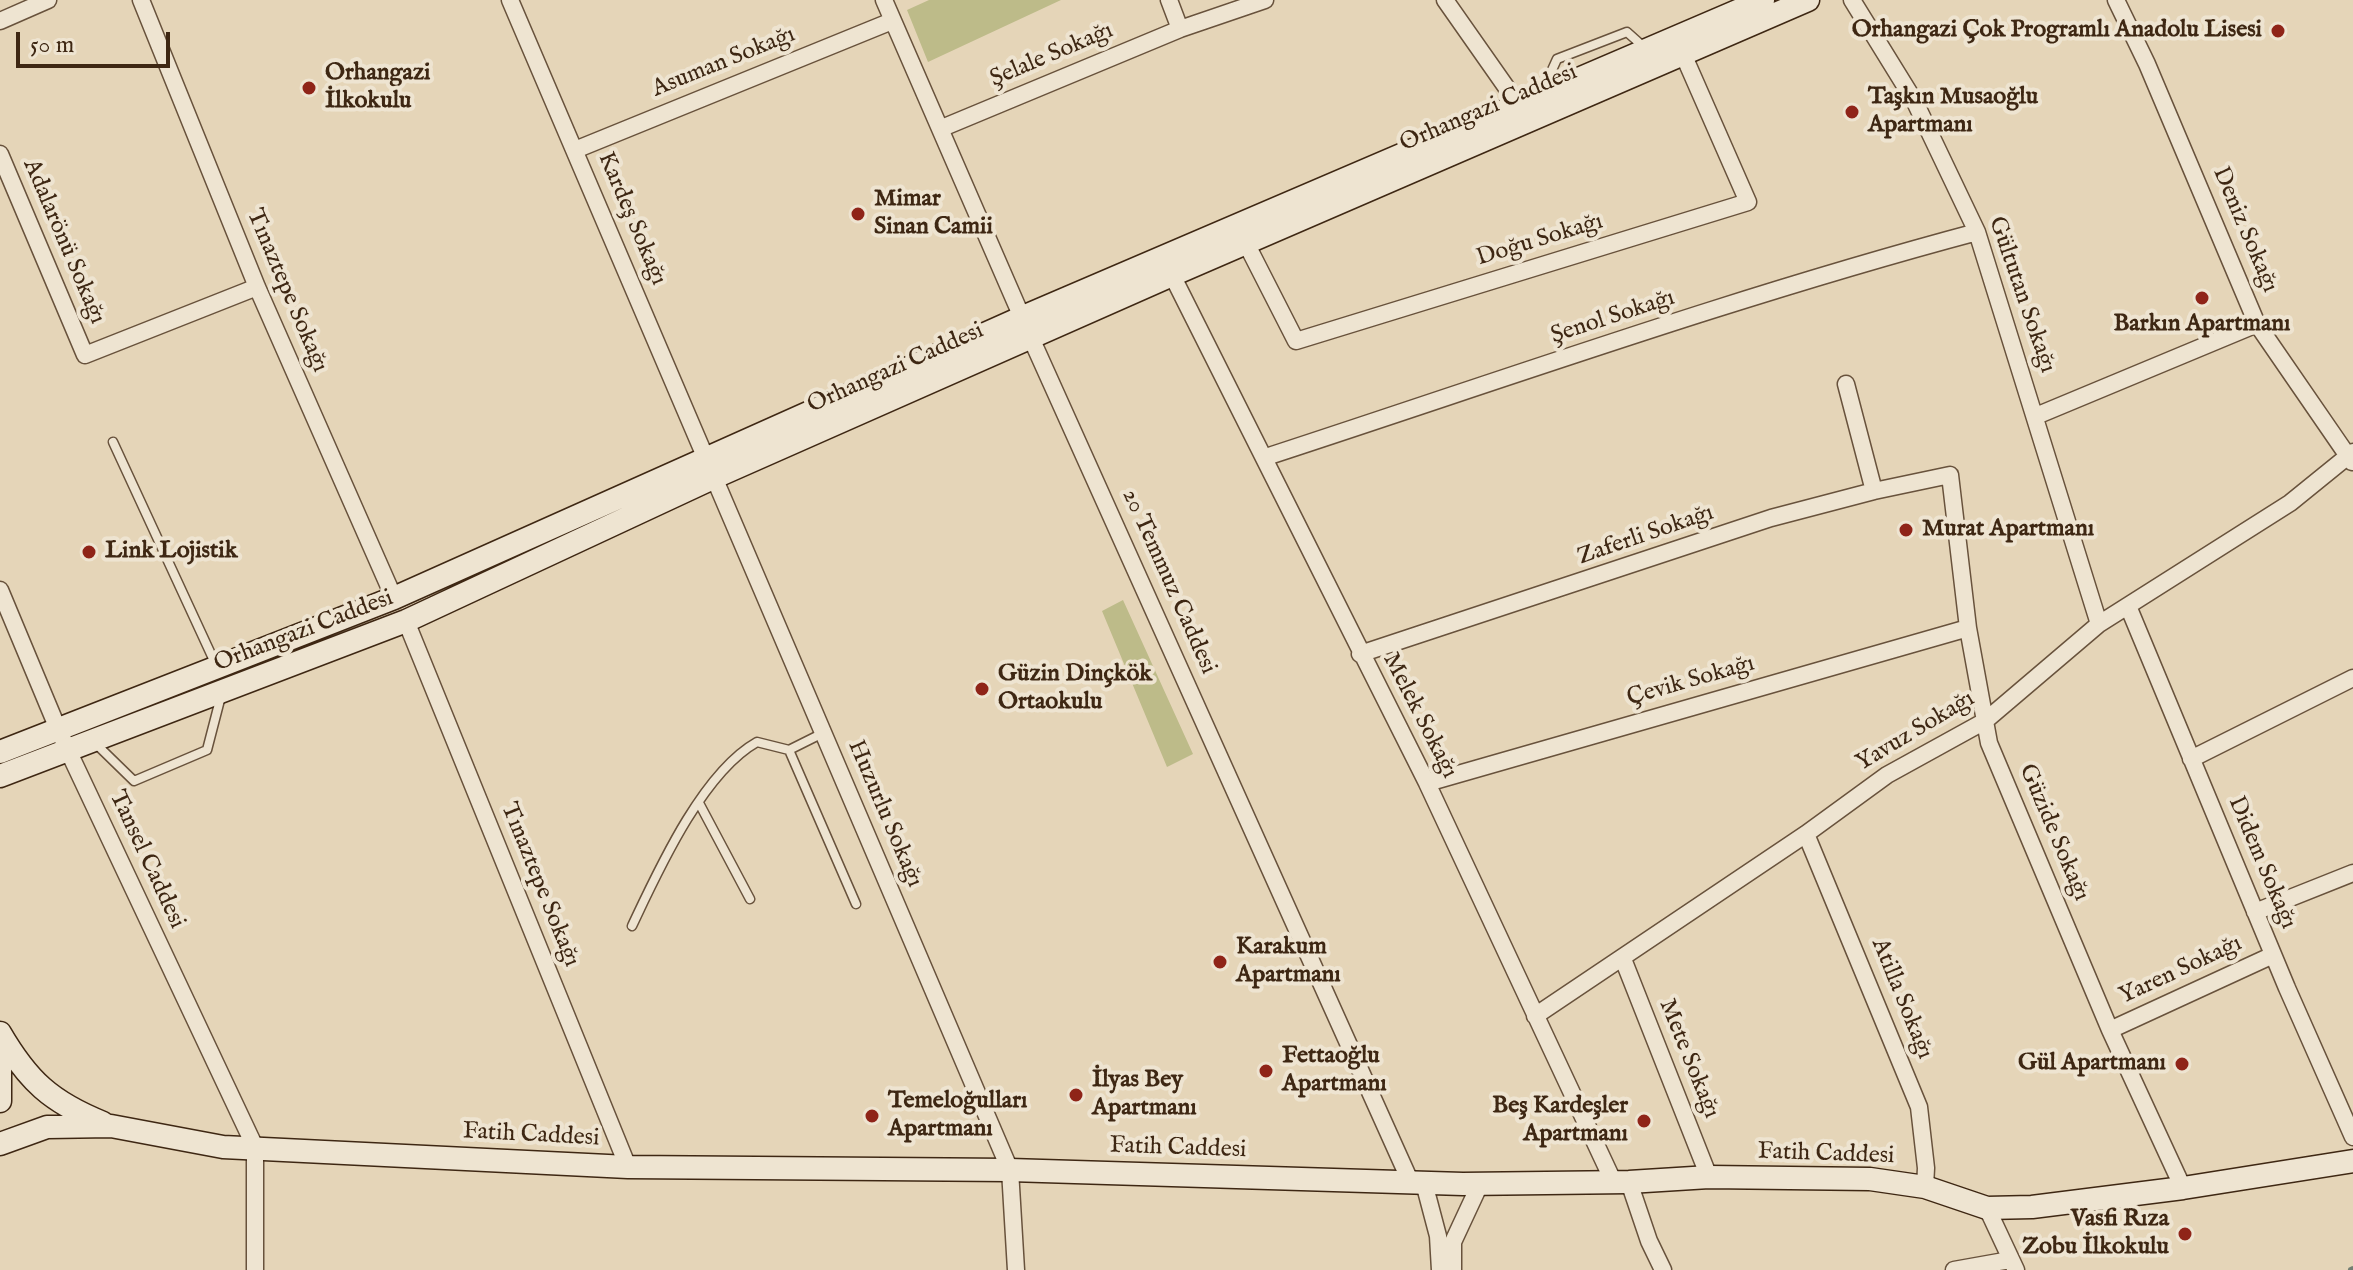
<!DOCTYPE html>
<html>
<head>
<meta charset="utf-8">
<style>
  body { margin:0 }
  #map { position:relative; width:2353px; height:1270px; overflow:hidden; background:#e5d5b8; font-family:"IM FELL English",serif }
  canvas { display:block }
  .scale { position:absolute; left:16px; top:32px; width:154px; height:36px; box-sizing:border-box; border:4px solid #3e2713; border-top:0; padding-left:10px; font-size:24px; line-height:28px; white-space:nowrap; color:#3e2713; -webkit-text-stroke:6px #eee4d1; paint-order:stroke }
</style>
</head>
<body>
<div id="map">
<canvas width="2353" height="1270"></canvas>
<div class="scale">50 m</div>
</div>
<script>
const g = document.querySelector('canvas').getContext('2d');
g.lineJoin = 'round';
function fillPath(path, color) { g.fillStyle = color; g.fill(path, 'evenodd'); }
function trace(path, color, width, dash) { g.strokeStyle = color; g.lineWidth = width; g.lineCap = dash ? 'butt' : 'round'; g.setLineDash(dash || []); g.stroke(path); }
function write(font, color, halo, rows, align = 'center') {
  g.font = font + ' "IM FELL English",serif'; g.lineWidth = 8; g.setLineDash([]); g.textBaseline = 'middle'; g.strokeStyle = halo; g.fillStyle = color; for (const [text, x, y, turn = 0] of rows) {
    g.save(); g.translate(x, y); g.rotate((+turn || 0) * Math.PI / 180); g.textAlign = isNaN(turn) ? turn : align; if (halo) g.strokeText(text, 0, 0); g.fillText(text, 0, 0); g.restore();
  }
}
fillPath(new Path2D(`
  M929,0H1061L928,62L907,10Z
  M1123,600L1193,754L1167,767L1102,611Z`), '#bdbb89');
trace(new Path2D(`
  M2351,1270L2353,1269`), '#737e72', 6);
const lane = new Path2D(`
  M1543,90L1557,59L1627,32L1646,49
  M113,442L216,665
  M94,742L134,781L207,750L221,696
  M789,750L823,733
  M699,803L750,899
  M632,926C658,871 702,773 757,742L789,750L856,904`);
const street = new Path2D(`
  M141,0L257,287L394,598
  M510,0L1010,1170L1016,1270
  M884,0L1031,338L1411,1183
  M1169,0L1180,29
  M1445,0L1518,104
  M1852,0L1915,102L1977,232L2099,624
  M2116,0L2147,64L2257,324L2352,462
  M0,21L48,0
  M942,128L1180,29L1265,0
  M575,150L892,21
  M0,154L85,355L257,287
  M1246,243L1296,341L1748,202L1683,54
  M1172,275L1427,783L1614,1183
  M1846,384L1874,491
  M2036,416L2257,324
  M1266,457C1502,380 1737,296 1977,232
  M0,590L58,729L255,1147V1270
  M2128,606L2287,988L2353,1137
  M406,621L628,1167
  M1360,654L1771,518L1874,491L1950,475L1968,628L1989,743L2110,1030L2183,1188
  M2191,759L2353,678
  M1427,783L1968,628
  M1806,834L1919,1107L1926,1168L1925,1187
  M2255,912L2353,873
  M1623,959L1709,1177
  M1535,1016L1806,834L1887,775L1985,721L2099,624L2290,503L2353,452
  M2110,1030L2273,955
  M1629,1182L1649,1241L1663,1270
  M1424,1183L1438,1236L1440,1270
  M1987,1208L2016,1270
  M1453,1270V1242L1480,1184
  M1954,1270L2010,1260`);
const secondary = new Path2D(`
  M0,752L394,598L1023,317L1763,0
  M0,776L406,621L715,477L1172,275L1808,0
  M0,1033C28,1081 51,1102 103,1123
  M0,1059V1101
  M0,1144L47,1127L111,1126L223,1147L628,1167L1010,1170L1463,1184L1629,1182L1709,1177L1870,1179L1925,1187L1987,1208L2032,1207L2183,1188L2353,1161`);
trace(lane, '#68523c', 11);
trace(street, '#68523c', 19);
trace(secondary, '#3e2713', 25);
trace(lane, '#eee4d1', 8);
trace(street, '#eee4d1', 16);
trace(secondary, '#eee4d1', 22);
for (const [x, y, r, color] of [
  [2278,31,8,"#8f2418"],
  [309,88,8,"#8f2418"],
  [1852,112,8,"#8f2418"],
  [858,214,8,"#8f2418"],
  [2202,298,8,"#8f2418"],
  [1906,530,8,"#8f2418"],
  [89,552,8,"#8f2418"],
  [982,689,8,"#8f2418"],
  [1220,962,8,"#8f2418"],
  [2182,1064,8,"#8f2418"],
  [1266,1071,8,"#8f2418"],
  [1076,1095,8,"#8f2418"],
  [872,1116,8,"#8f2418"],
  [1644,1121,8,"#8f2418"],
  [2185,1234,8,"#8f2418"]
]) { const dot = new Path2D(); dot.arc(x, y, r, 0, 2 * Math.PI); g.fillStyle = color; g.fill(dot); trace(dot, '#eee4d1', 3); }
write('bold 24px', '#3e2713', '#eee4d1', [
  ["Orhangazi Çok Programlı Anadolu Lisesi",2262,31,"right"],
  ["Orhangazi",325,74],
  ["İlkokulu",325,102],
  ["Taşkın Musaoğlu",1868,98],
  ["Apartmanı",1868,126],
  ["Mimar",874,200],
  ["Sinan Camii",874,228],
  ["Barkın Apartmanı",2202,325,"center"],
  ["Murat Apartmanı",1922,530],
  ["Link Lojistik",105,552],
  ["Güzin Dinçkök",998,675],
  ["Ortaokulu",998,703],
  ["Karakum",1236,948],
  ["Apartmanı",1236,976],
  ["Fettaoğlu",1282,1057],
  ["Apartmanı",1282,1085],
  ["Gül Apartmanı",2166,1064,"right"],
  ["İlyas Bey",1092,1081],
  ["Apartmanı",1092,1109],
  ["Temeloğulları",888,1102],
  ["Apartmanı",888,1130],
  ["Beş Kardeşler",1628,1107,"right"],
  ["Apartmanı",1628,1135,"right"],
  ["Vasfi Rıza",2169,1220,"right"],
  ["Zobu İlkokulu",2169,1248,"right"]
], 'left');
write('24px', '#3e2713', '#eee4d1', [
  ["Şelale Sokağı",1052,56,-23],
  ["Asuman Sokağı",724,63,-22],
  ["Orhangazi Caddesi",1489,109,-23],
  ["Kardeş Sokağı",631,219,67],
  ["Deniz Sokağı",2244,230,67],
  ["Doğu Sokağı",1540,241,-17],
  ["Adalarönü Sokağı",63,242,67],
  ["Tınaztepe Sokağı",286,291,67],
  ["Gültutan Sokağı",2021,295,71],
  ["Şenol Sokağı",1613,318,-18],
  ["Orhangazi Caddesi",896,369,-24],
  ["Zaferli Sokağı",1646,536,-19],
  ["20 Temmuz Caddesi",1168,582,66],
  ["Orhangazi Caddesi",304,632,-21],
  ["Çevik Sokağı",1691,682,-16],
  ["Melek Sokağı",1419,716,63],
  ["Yavuz Sokağı",1916,732,-31],
  ["Huzurlu Sokağı",884,814,67],
  ["Güzide Sokağı",2053,833,67],
  ["Tansel Caddesi",146,860,65],
  ["Didem Sokağı",2261,863,67],
  ["Tınaztepe Sokağı",539,885,68],
  ["Yaren Sokağı",2181,971,-25],
  ["Atilla Sokağı",1901,999,68],
  ["Mete Sokağı",1688,1059,68],
  ["Fatih Caddesi",531,1136,3],
  ["Fatih Caddesi",1178,1149,2],
  ["Fatih Caddesi",1826,1155,2]
]);
</script>
</body>
</html>
